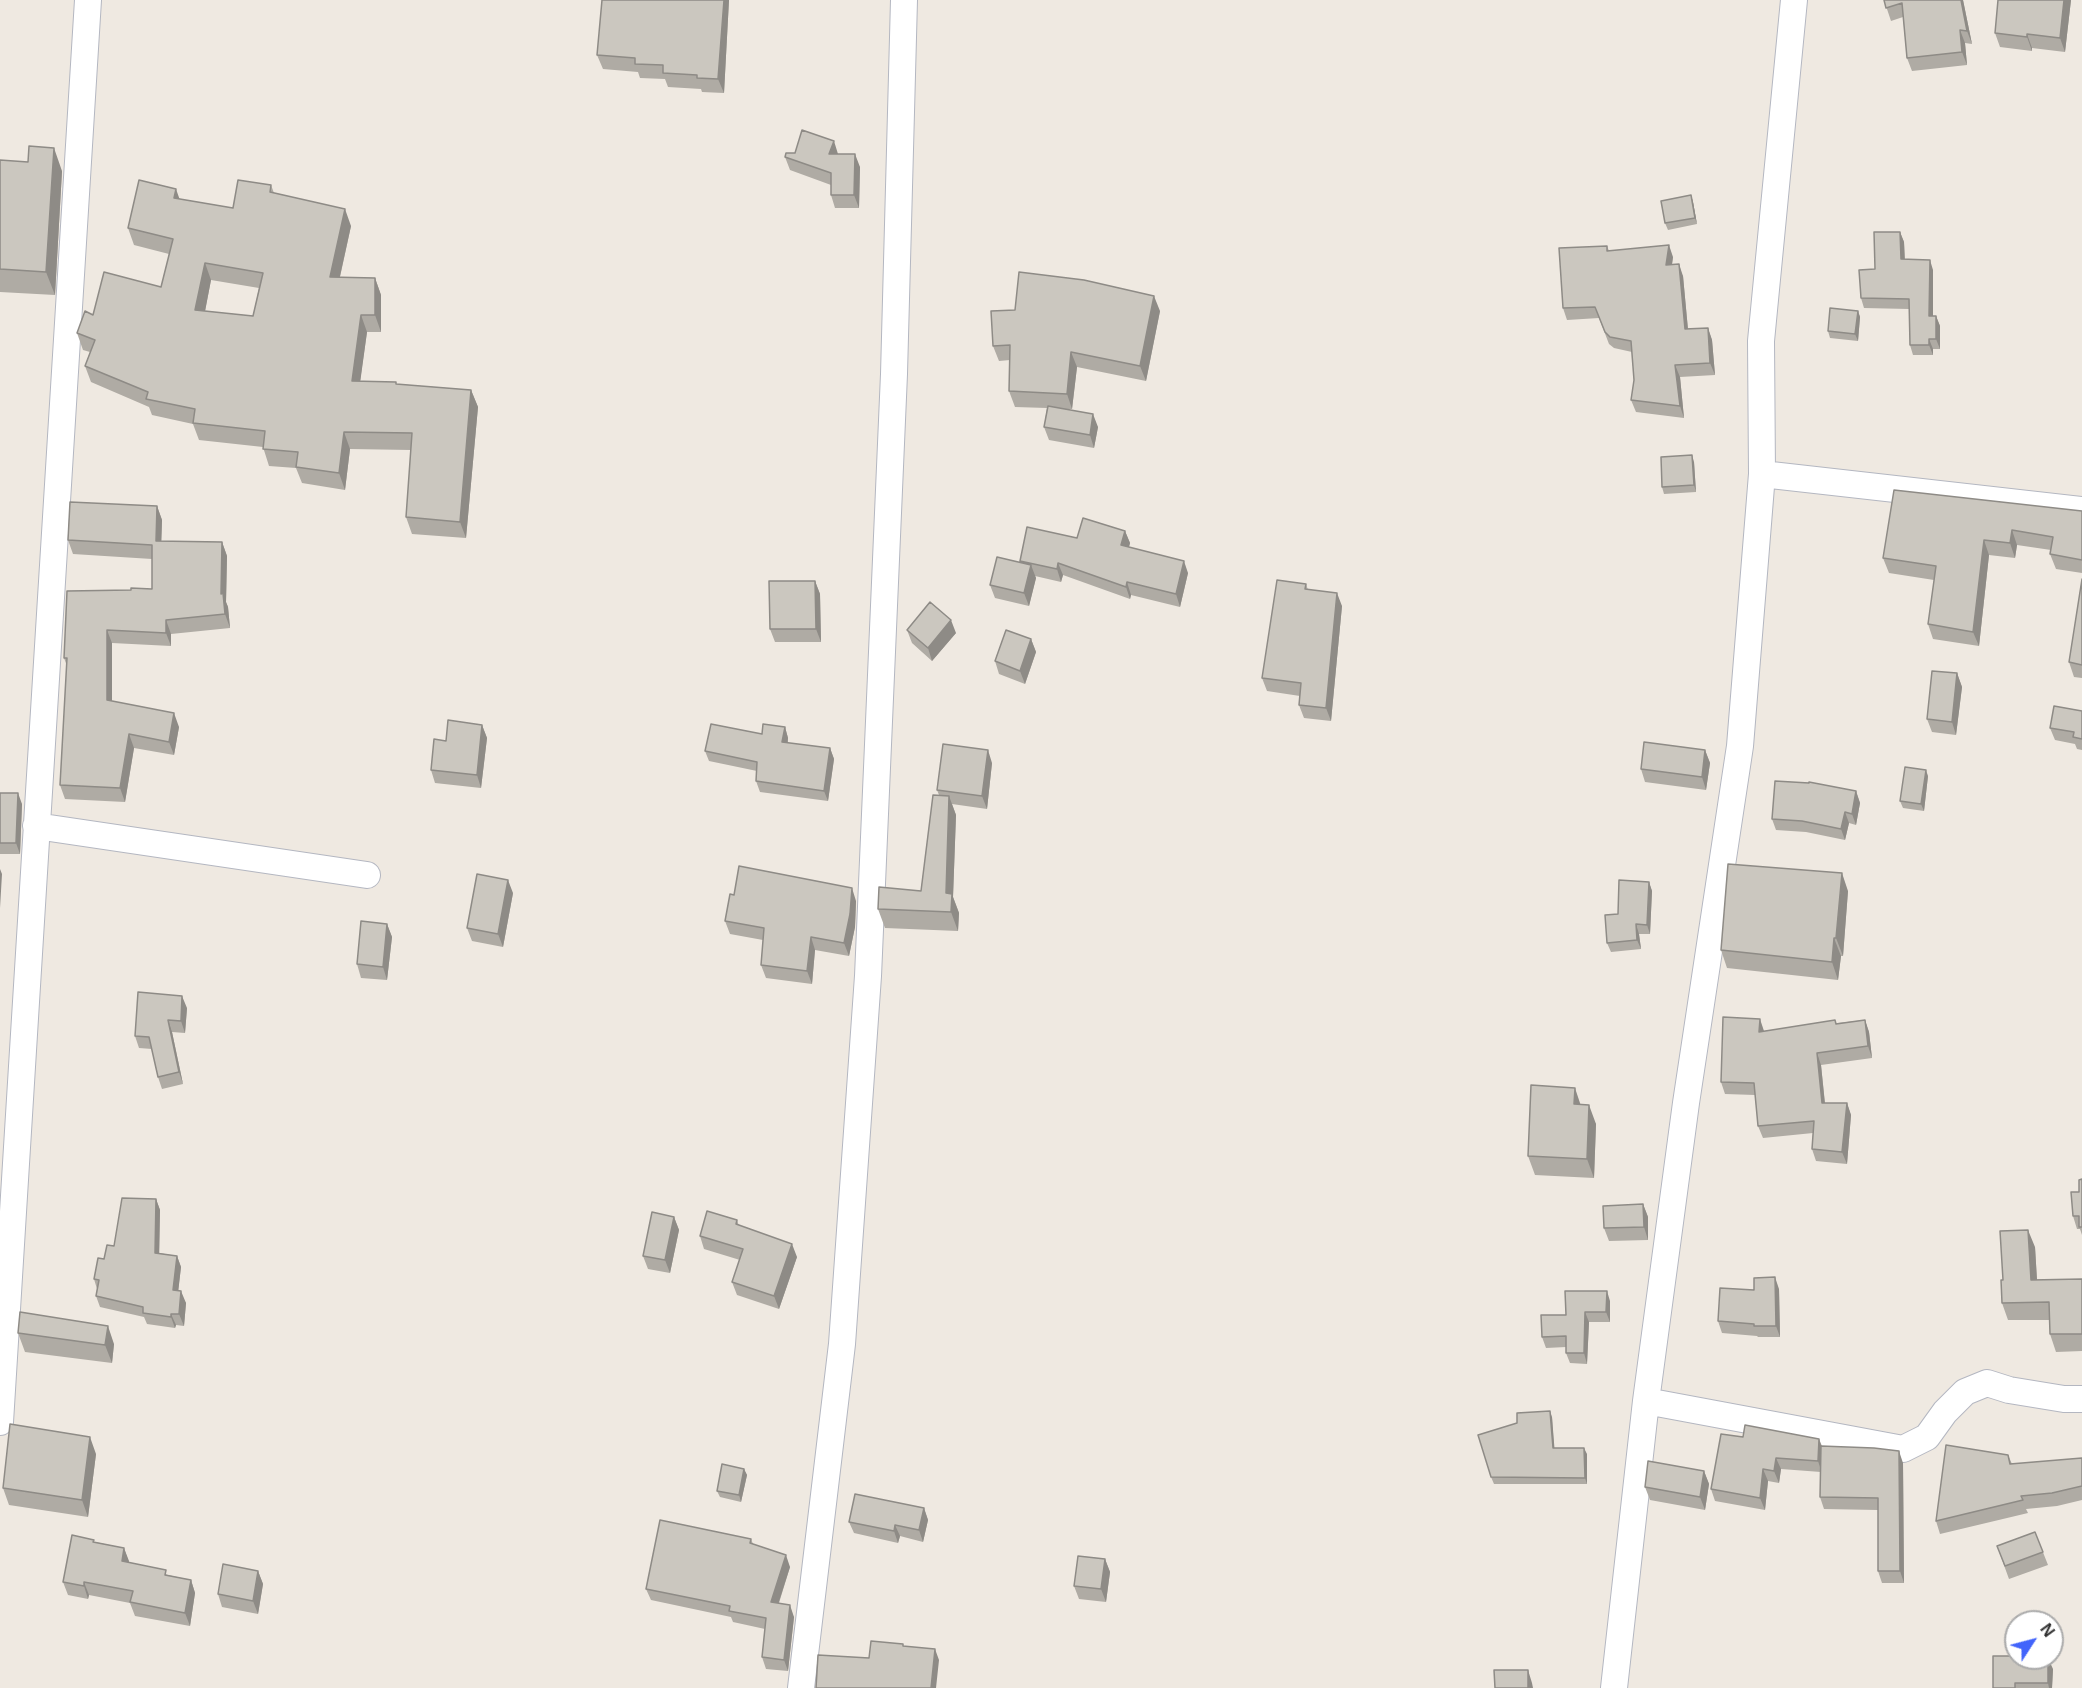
<!DOCTYPE html>
<html>
<head>
<meta charset="utf-8">
<style>
  body { margin:0 }
  #map { position:relative; width:2082px; height:1688px; overflow:hidden; background:#efe9e1; font-family:Helvetica,sans-serif }
  canvas { display:block }
  .north { position:absolute; left:2004px; top:1610px; width:60px; height:60px; box-sizing:border-box; background:#fff; border:2px solid #ababab; border-radius:50%; rotate:54deg; font-size:16px; font-weight:700; line-height:24px; text-align:center; color:#2e2e2e }
  .north::after { content:''; display:block; margin:auto; width:21px; height:27px; background:#4264fb; clip-path:polygon(50% 0,100% 100%,50% 72%,0 100%) }
</style>
</head>
<body>
<div id="map">
<canvas width="2082" height="1688"></canvas>
<div class="north">N</div>
</div>
<script>
const g = document.querySelector('canvas').getContext('2d');
g.lineJoin = 'round';
function trace(path, color, width, dash) { g.strokeStyle = color; g.lineWidth = width; g.lineCap = dash ? 'butt' : 'round'; g.setLineDash(dash || []); g.stroke(path); }
function fillPath(path, color) { g.fillStyle = color; g.fill(path, 'evenodd'); }
const street = new Path2D(`
  M1762,474L2082,510
  M36,826L367,875
  M1646,1401L1903,1449L1927,1437L1945,1412L1965,1392L1987,1383L2009,1390L2064,1399H2082
  M0,1422L88,0
  M801,1688L842,1344L868,976L894,374L904,0
  M1614,1688L1646,1401L1686,1103L1740,746L1762,474L1761,341L1794,0`);
trace(street, '#b4b7c1', 28);
trace(street, '#fff', 26);
fillPath(new Path2D(`
  M729,0L724,93L702,92L701,89L668,87L665,79L640,78L638,72L603,69L597,55Z
  M1884,0H1963L1972,44L1965,43L1967,65L1912,71L1907,58L1903,17L1891,21Z
  M2071,0L2065,52L2032,48V51L2000,47L1995,33Z
  M838,154L860,167L859,208H835L831,195V185L790,170L785,157Z
  M0,160L62,171L55,295L0,292Z
  M271,185L274,193L351,226L340,277L375,278L381,295V332H367L360,381L471,390L478,407L466,538L412,534L406,517L411,450L350,449L345,490L302,483L296,468L269,466L263,447L199,440L193,424L152,415L149,407L91,382L85,366L90,352L83,350L77,333L93,315L161,287L169,254L134,245L128,228L180,199L233,208ZM211,280L259,288L253,316L205,311Z
  M1691,195L1693,202L1697,224L1668,230L1665,223Z
  M1900,232L1904,242L1905,259L1933,270V316H1936L1940,326V349H1933V355H1913L1910,345L1909,309L1864,308L1861,298L1875,269Z
  M1607,246L1609,251L1673,257L1672,265L1683,276L1688,329L1708,328L1712,340L1715,375L1680,377L1684,418L1636,412L1631,400L1634,380L1632,352L1614,348L1609,344L1599,318L1567,320L1563,308Z
  M1160,311L1146,381L1077,367L1072,409H1065L1098,427L1094,448L1049,440L1044,427L1047,408L1015,407L1009,391L1010,360L999,361L993,346Z
  M1858,311L1860,317L1858,341L1830,338L1828,331Z
  M1694,462L1696,492L1664,494L1662,487Z
  M157,506L162,520L161,541L222,542L227,556L226,602L228,607L230,628L171,634V646L112,643V701L179,727L174,755L134,748L125,802L65,799L60,785L67,666L64,658L152,589V559L73,554L68,540Z
  M2082,511V573L2056,569L2050,554L2051,550L2017,545L2015,558L1989,555L1979,646L1933,639L1928,624L1934,580L1889,573L1883,558Z
  M1125,531L1130,543L1129,547L1188,573L1180,607L1131,595L1130,599L1063,575L1061,582L1035,576L1036,578L1029,606L995,598L990,585L1020,562V561L1077,538Z
  M2082,579V678L2074,677L2069,662Z
  M815,581L820,594L821,642H775L770,629Z
  M1306,584L1308,590L1342,606L1331,721L1304,718L1299,705L1300,696L1267,691L1262,678Z
  M907,630L956,633L932,661L912,643Z
  M1031,639L1036,652L1025,684L999,674L995,661Z
  M1957,673L1962,687L1956,735L1932,732L1927,719Z
  M2082,711V750L2077,749L2075,744L2055,740L2050,728Z
  M482,725L487,738L481,788L435,783L431,770L446,741Z
  M785,727L788,738V743L830,748L834,759L828,801L760,792L756,781L757,771L709,761L705,751Z
  M1705,750L1710,763L1706,790L1645,782L1641,769Z
  M992,763L987,809L952,804L956,815L953,897L959,913L958,931L885,928L878,909L921,891L939,795L937,790Z
  M1928,776L1924,811L1903,808L1900,801Z
  M1856,791L1860,803L1856,825L1849,823L1845,840L1806,832L1776,830L1772,819Z
  M0,793L22,804L20,854H0Z
  M1649,882L1652,891L1650,934H1639L1641,949L1611,952L1607,943L1618,914Z
  M1848,891L1843,956H1841L1838,980L1727,968L1721,950Z
  M513,893L503,947L472,941L467,928Z
  M734,895L856,901L855,927L849,956L815,950L812,984L766,978L761,965L763,940L730,934L725,921Z
  M387,924L392,937L387,980L361,978L357,964Z
  M187,1008L185,1033L172,1032L183,1084L162,1089L158,1077L152,1049L139,1048L135,1036Z
  M1865,1020L1869,1032L1872,1058L1821,1065L1825,1103H1847L1851,1115L1847,1164L1816,1161L1812,1149L1813,1133L1763,1138L1758,1126L1755,1095L1725,1094L1721,1082L1764,1031Z
  M1581,1105L1596,1124L1594,1178L1535,1175L1528,1156Z
  M2082,1179V1235L2080,1229H2077L2073,1216Z
  M156,1199L160,1210L159,1253L177,1256L181,1267L178,1291L186,1303L184,1326L176,1325L175,1328L147,1324L144,1317L100,1307L96,1296L97,1289L94,1279L104,1259L114,1246Z
  M1643,1204L1648,1217V1240L1609,1241L1604,1228Z
  M674,1217L679,1230L670,1273L648,1269L643,1256Z
  M737,1220L739,1226L797,1257L779,1309L737,1295L732,1282L740,1260L704,1249L700,1236Z
  M2035,1247L2037,1280L2082,1279V1351L2056,1352L2050,1334V1320H2008L2002,1303L2003,1280Z
  M1779,1289L1780,1337H1758L1757,1336L1722,1333L1718,1321L1754,1290Z
  M1610,1301V1322H1589L1587,1364L1570,1363L1566,1353V1347L1546,1348L1542,1337L1566,1315Z
  M18,1333L114,1344L112,1363L25,1352Z
  M1552,1417L1554,1448L1587,1454V1484H1494L1491,1477Z
  M1743,1437L1819,1439L1822,1446L1903,1463L1904,1583H1882L1878,1571V1510L1824,1509L1820,1497L1821,1472L1781,1469L1779,1483L1768,1481L1765,1510L1715,1501L1711,1489Z
  M96,1454L88,1517L9,1505L3,1488Z
  M2008,1455L2012,1464L2082,1458V1500L2057,1506L2026,1509L2028,1513L1940,1534L1936,1521Z
  M744,1469L747,1475L741,1502L720,1497L717,1491Z
  M1704,1471L1709,1484L1705,1510L1650,1500L1645,1487Z
  M924,1508L928,1520L923,1542L900,1536L898,1543L854,1533L849,1522Z
  M2035,1532L2048,1565L2009,1579L1997,1546Z
  M751,1539L753,1544L790,1567L779,1603L794,1617L788,1671L766,1669L762,1657L765,1629L733,1622L731,1617L651,1600L646,1589Z
  M95,1542L124,1548L129,1563L168,1575L191,1580L195,1593L190,1626L135,1616L130,1603L89,1595L88,1599L68,1595L63,1582Z
  M1105,1559L1110,1572L1106,1602L1079,1599L1074,1586Z
  M258,1571L263,1584L258,1614L222,1607L218,1594Z
  M2053,1669L2052,1688H1993Z`), '#afaba4');
fillPath(new Path2D(`
  M724,0H729L724,93L718,79Z
  M1961,0H1963L1972,44L1967,31Z
  M2064,0H2071L2065,52L2060,38Z
  M1960,30L1965,43L1967,65L1962,52Z
  M2027,34L2032,48V51L2027,37Z
  M834,141L838,154H829Z
  M54,148L62,171L55,295L46,272Z
  M855,154L860,167L859,208L854,195Z
  M176,189L182,206L174,198Z
  M1691,195L1693,202L1697,224L1695,218Z
  M345,209L351,226L336,294L330,277Z
  M1900,232L1904,242L1905,269L1901,259Z
  M1669,245L1673,257L1670,277L1666,265Z
  M1930,260L1933,270V326L1929,316Z
  M205,263L211,280L202,327L195,310Z
  M1679,264L1683,276L1689,341L1685,329Z
  M375,278L381,295V332L375,315Z
  M1154,296L1160,311L1146,381L1140,366Z
  M1858,311L1860,317L1858,341L1855,334Z
  M361,315L367,332L358,398L352,381Z
  M1936,316L1940,326V349L1936,339Z
  M1708,328L1712,340L1715,375L1710,363Z
  M1929,339L1933,349V355L1929,345Z
  M1071,352L1077,367L1072,409L1067,394Z
  M1675,365L1680,377L1684,418L1680,406Z
  M471,390L478,407L466,538L460,522Z
  M1093,414L1098,427L1094,448L1090,435Z
  M344,432L350,449L345,490L339,473Z
  M1692,455L1694,462L1696,492L1694,485Z
  M157,506L162,520L161,555L156,541Z
  M2012,530L2017,545L2015,558L2010,543Z
  M1125,531L1130,543L1126,557L1121,545Z
  M1984,540L1989,555L1979,646L1973,632Z
  M222,542L227,556L226,602L228,607L230,628L225,614L221,594Z
  M1184,561L1188,573L1180,607L1176,594Z
  M1058,563L1063,575L1061,582L1057,569Z
  M1031,565L1036,578L1029,606L1024,593Z
  M815,581L820,594L821,642L816,629Z
  M1127,582L1131,595L1130,599L1126,587Z
  M1337,593L1342,606L1331,721L1326,708Z
  M166,620L171,634V646L166,633Z
  M951,620L956,633L932,661L928,648Z
  M107,630L112,643V714L107,700Z
  M1031,639L1036,652L1025,684L1020,671Z
  M1957,673L1962,687L1956,735L1952,722Z
  M174,713L179,727L174,755L169,742Z
  M482,725L487,738L481,788L477,775Z
  M785,727L788,738L786,753L782,742Z
  M129,734L134,748L125,802L120,788Z
  M830,748L834,759L828,801L824,791Z
  M988,750L992,763L987,809L982,796Z
  M1705,750L1710,763L1706,790L1702,777Z
  M1926,770L1928,776L1924,811L1921,804Z
  M1856,791L1860,803L1856,825L1852,814Z
  M18,793L22,804L20,854L16,843Z
  M949,796L956,815L953,897L959,913L958,931L951,912L946,893Z
  M1845,812L1849,823L1845,840L1841,829Z
  M0,869L2,874L0,908Z
  M1842,873L1848,891L1843,956L1836,938Z
  M508,880L513,893L503,947L498,934Z
  M1649,882L1652,891L1650,934L1647,925Z
  M852,888L856,901L855,927L849,956L844,943Z
  M387,924L392,937L387,980L383,967Z
  M1636,924L1639,934L1641,949L1637,940Z
  M811,937L815,950L812,984L807,971Z
  M1834,938L1841,956L1838,980L1832,962Z
  M182,996L187,1008L185,1033L181,1021Z
  M1760,1019L1764,1031V1044L1759,1032Z
  M168,1020L172,1032L183,1084L179,1072Z
  M1865,1020L1869,1032L1872,1058L1868,1046Z
  M1817,1053L1821,1065L1826,1115L1822,1103Z
  M1575,1088L1581,1106L1574,1104Z
  M1847,1103L1851,1115L1847,1164L1842,1152Z
  M1589,1105L1596,1124L1594,1178L1587,1159Z
  M156,1199L160,1210L159,1264L155,1253Z
  M1643,1204L1648,1217V1240L1644,1227Z
  M674,1217L679,1230L670,1273L665,1260Z
  M2028,1230L2035,1247L2038,1297L2031,1280Z
  M792,1244L797,1257L779,1309L774,1296Z
  M177,1256L181,1267L177,1302L173,1290Z
  M1775,1277L1779,1289L1780,1337L1776,1326Z
  M181,1291L186,1303L184,1326L179,1314Z
  M1607,1291L1610,1301V1322L1606,1312Z
  M1585,1312L1589,1322L1587,1364L1584,1353Z
  M171,1314L176,1325L175,1328L171,1317Z
  M108,1326L114,1344L112,1363L105,1345Z
  M1550,1411L1552,1417L1555,1455L1553,1448Z
  M90,1437L96,1454L88,1517L82,1500Z
  M1819,1439L1823,1451L1822,1473L1818,1461Z
  M1584,1448L1587,1454V1484L1585,1478Z
  M1899,1451L1903,1463L1904,1583L1900,1571Z
  M1776,1458L1781,1469L1779,1483L1774,1471Z
  M744,1469L747,1475L741,1502L739,1495Z
  M1763,1469L1768,1481L1765,1510L1760,1498Z
  M1704,1471L1709,1484L1705,1510L1700,1497Z
  M924,1508L928,1520L923,1542L919,1530Z
  M895,1525L900,1536L898,1543L894,1531Z
  M124,1548L129,1561L126,1574L122,1561Z
  M786,1555L790,1567L775,1614L771,1602Z
  M1105,1559L1110,1572L1106,1602L1101,1589Z
  M258,1571L263,1584L258,1614L253,1601Z
  M191,1580L195,1593L190,1626L185,1613Z
  M84,1582L89,1595L88,1599L84,1586Z
  M790,1605L794,1617L788,1671L784,1660Z
  M935,1649L939,1660L936,1688H931Z
  M2048,1658L2053,1669L2052,1688H2049L2048,1683Z
  M1528,1670L1532,1683L1533,1688H1528Z`), '#8e8b86');
const building = new Path2D(`
  M602,0H724L718,79L697,78V75L663,73V65L635,64V58L597,55Z
  M1884,0H1961L1967,31L1960,30L1962,52L1907,58L1902,3L1886,8Z
  M1998,0H2064L2060,38L2027,34V37L1995,33Z
  M802,130L834,141L829,154H855L854,195H831V173L785,157L786,153H795Z
  M29,146L54,148L46,272L0,269V160L28,162Z
  M139,180L176,189L174,198L233,208L238,180L271,185L270,192L345,209L330,277L375,278V315H361L352,381L396,382V384L471,390L460,522L406,517L412,433L344,432L339,473L296,467L298,452L263,449L265,431L193,423L195,409L146,399L148,392L85,366L95,340L77,333L85,311L93,315L104,272L161,287L173,239L128,228ZM205,263L263,273L253,316L195,310Z
  M1691,195L1695,218L1665,223L1661,201Z
  M1874,232H1900L1901,259L1930,260L1929,316H1936V339H1929V345H1910L1909,299L1861,298L1859,270L1875,269Z
  M1669,245L1666,265L1679,264L1685,329L1708,328L1710,363L1675,365L1680,406L1631,400L1634,380L1631,341L1610,337L1605,332L1595,307L1563,308L1559,248L1607,246V251Z
  M1019,272L1084,280L1154,296L1140,366L1071,352L1067,394L1009,391L1010,345L993,346L991,311L1015,310Z
  M1830,308L1858,311L1855,334L1828,331Z
  M1048,406L1093,414L1090,435L1044,427Z
  M1692,455L1694,485L1662,487L1661,457Z
  M1894,490L2082,511V560L2050,554L2053,537L2012,530L2010,543L1984,540L1973,632L1928,624L1936,566L1883,558Z
  M70,502L157,506L156,541L222,542L221,594L223,593L225,614L166,620V633L107,630V700L174,713L169,742L129,734L120,788L60,785L67,658H64L67,591L131,590V588L152,589V545L68,540Z
  M1083,518L1125,531L1121,545L1184,561L1176,594L1127,582L1126,587L1058,563L1057,569L1020,561L1027,527L1077,538Z
  M997,557L1031,565L1024,593L990,585Z
  M2082,579V665L2069,662Z
  M1277,580L1306,584L1305,589L1337,593L1326,708L1299,705L1301,683L1262,678Z
  M769,581H815L816,629H770Z
  M930,602L951,620L928,648L907,630Z
  M1006,630L1031,639L1020,671L995,661Z
  M1932,671L1957,673L1952,722L1927,719Z
  M2054,706L2082,711V739L2073,737L2074,732L2050,728Z
  M448,720L482,725L477,775L431,770L434,739L446,741Z
  M711,724L762,734L763,724L785,727L782,742L830,748L824,791L756,781L757,762L705,751Z
  M1644,742L1705,750L1702,777L1641,769Z
  M943,744L988,750L982,796L937,790Z
  M1905,767L1926,770L1921,804L1900,801Z
  M1775,781L1809,783V782L1856,791L1852,814L1845,812L1841,829L1802,821L1772,819Z
  M0,793H18L16,843H0Z
  M933,795L949,796L946,893L952,894L951,912L878,909L879,887L921,891Z
  M1728,864L1842,873L1836,938H1834L1832,962L1721,950Z
  M739,866L852,888L850,914L844,943L811,937L807,971L761,965L764,928L725,921L730,894L734,895Z
  M477,874L508,880L498,934L467,928Z
  M1619,880L1649,882L1647,925L1636,924L1637,940L1607,943L1605,915L1618,914Z
  M361,921L387,924L383,967L357,964Z
  M138,992L182,996L181,1021L168,1020L179,1072L158,1077L149,1037L135,1036Z
  M1723,1017L1760,1019L1759,1032L1835,1020L1836,1024L1865,1020L1868,1046L1817,1053L1822,1103H1847L1842,1152L1812,1149L1814,1121L1758,1126L1754,1083L1721,1082Z
  M1531,1085L1575,1088L1574,1104L1589,1105L1587,1159L1528,1156Z
  M2082,1179V1227H2079V1216H2073L2071,1192H2079V1180Z
  M122,1198L156,1199L155,1253L177,1256L173,1290L181,1291L179,1314H171V1317L143,1313V1307L96,1296L99,1280L94,1279L98,1258L104,1259L107,1245L114,1246Z
  M1643,1204L1644,1227L1604,1228L1603,1206Z
  M707,1211L737,1220L736,1224L792,1244L774,1296L732,1282L743,1249L700,1236Z
  M652,1212L674,1217L665,1260L643,1256Z
  M2028,1230L2031,1280L2082,1279V1334H2050L2049,1302L2002,1303L2001,1280H2003L2000,1231Z
  M1775,1277L1776,1326H1754V1324L1718,1321L1720,1288L1754,1290V1278Z
  M1565,1291H1607L1606,1312H1585L1584,1353H1566V1336L1542,1337L1541,1315H1566Z
  M20,1312L108,1326L105,1345L18,1333Z
  M1550,1411L1553,1448H1584L1585,1478L1491,1477L1478,1435L1517,1423V1413Z
  M10,1424L90,1437L82,1500L3,1488Z
  M1745,1425L1819,1439L1818,1461L1776,1458L1774,1471L1763,1469L1760,1498L1711,1489L1721,1434L1743,1437Z
  M1946,1445L2008,1455L2010,1464L2082,1458V1486L2052,1493L2021,1496L2023,1500L1936,1521Z
  M1821,1446L1874,1448L1899,1451L1900,1571H1878V1498L1820,1497Z
  M1648,1461L1704,1471L1700,1497L1645,1487Z
  M722,1464L744,1469L739,1495L717,1491Z
  M855,1494L924,1508L919,1530L895,1525L894,1531L849,1522Z
  M660,1520L751,1539L750,1543L786,1555L771,1602L790,1605L784,1660L762,1657L766,1618L729,1611L730,1606L646,1589Z
  M2035,1532L2043,1552L2005,1566L1997,1546Z
  M72,1535L94,1540L93,1542L124,1548L122,1561L166,1570L165,1575L191,1580L185,1613L130,1602L133,1591L84,1582V1586L63,1582Z
  M1078,1556L1105,1559L1101,1589L1074,1586Z
  M223,1564L258,1571L253,1601L218,1594Z
  M871,1641L903,1644V1646L935,1649L931,1688H816L818,1655L869,1658Z
  M1993,1656H2016V1658H2048V1683H2015V1688H1993Z
  M1494,1670H1528V1688H1495Z`);
fillPath(building, '#cbc7bf');
trace(building, '#8e8b86', 1.5);
</script>
</body>
</html>
